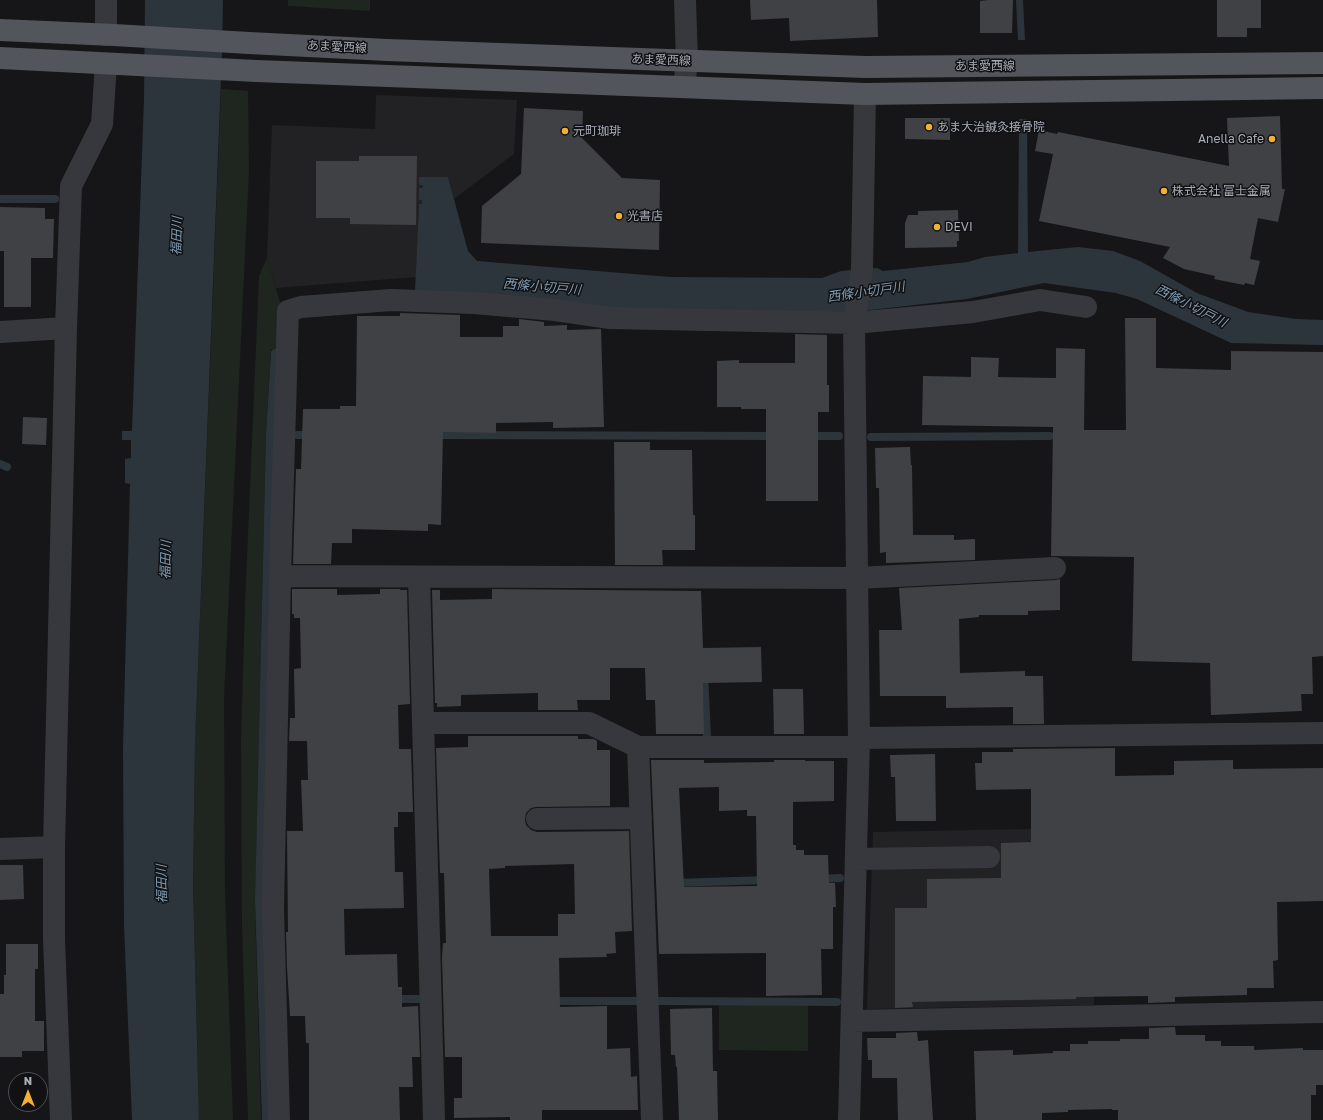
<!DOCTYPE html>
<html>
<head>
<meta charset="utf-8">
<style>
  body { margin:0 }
  #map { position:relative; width:1323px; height:1120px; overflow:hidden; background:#161618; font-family:"Golos Text",sans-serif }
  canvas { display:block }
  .north { position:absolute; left:8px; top:1072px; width:40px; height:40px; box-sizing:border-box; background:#111113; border:1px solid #4d4f55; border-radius:50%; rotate:0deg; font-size:11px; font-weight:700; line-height:16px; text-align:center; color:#a8adb8 }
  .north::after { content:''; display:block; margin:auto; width:14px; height:18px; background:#f2b134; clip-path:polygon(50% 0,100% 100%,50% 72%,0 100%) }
</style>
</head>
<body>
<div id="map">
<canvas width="1323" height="1120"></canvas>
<div class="north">N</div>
</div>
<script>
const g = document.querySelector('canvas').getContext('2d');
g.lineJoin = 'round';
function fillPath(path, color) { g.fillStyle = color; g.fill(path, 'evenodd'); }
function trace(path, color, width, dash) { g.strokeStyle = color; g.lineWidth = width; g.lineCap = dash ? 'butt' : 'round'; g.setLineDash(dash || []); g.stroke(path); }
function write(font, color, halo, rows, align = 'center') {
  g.font = font + ' "Golos Text","Noto Sans JP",sans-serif'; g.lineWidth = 3; g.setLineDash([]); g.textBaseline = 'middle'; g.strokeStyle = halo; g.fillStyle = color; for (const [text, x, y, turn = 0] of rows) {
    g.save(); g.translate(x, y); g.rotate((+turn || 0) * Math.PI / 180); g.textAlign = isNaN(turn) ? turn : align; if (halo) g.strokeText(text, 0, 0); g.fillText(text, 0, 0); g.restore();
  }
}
fillPath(new Path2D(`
  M376,95L517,100L514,154L454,199L448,177L423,185V188H419L422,200V204H419L416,277L276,288L267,258L272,125L375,129Z
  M1133,827L1093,908L1094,1005L867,1009L873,832Z`), '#222225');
fillPath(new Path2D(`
  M288,0H370V11L288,6Z
  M221,89L248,91L249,170L224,698L225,894L233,1120H199L193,885L195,743Z
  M267,258L280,302L278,349H271L266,436L255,908L261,1120H248L242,926L241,741L245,605L259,276Z
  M719,1003L808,1004V1051L719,1050Z`), '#1e261f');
fillPath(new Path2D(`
  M145,0H223L222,52L195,743L193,885L199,1120H132L124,925L123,747L130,484L125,483V459L131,458V440H122V431H132L144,99Z
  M1016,0H1023L1025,40H1018Z
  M1019,119H1027L1028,252L1078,247L1113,251L1140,261L1197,293L1248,312L1296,319L1323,320V345L1231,343L1137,299L1116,293L1044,283L967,299L836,314L611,310L415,292L419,204H422V200H419V188H423V185H419V177H448L468,251L477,261L670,277L822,278L841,271L877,268L883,271L968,262L985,257L1018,253Z`), '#2c353c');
trace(new Path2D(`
  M0,199H55
  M297,435H312
  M432,435L776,436
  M808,436H839
  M871,437L1050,436
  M0,464L7,467
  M704,673L707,737
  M818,879L840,878
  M674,883L767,880
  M392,999H421
  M550,1001H639
  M657,1001L837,1002
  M266,1120L259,900L270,435L275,353`), '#2c353c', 8);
fillPath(new Path2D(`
  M750,0H877L878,37L790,41L789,18L751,20Z
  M988,0H1013L1012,33H980V1Z
  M1217,0H1261V28H1247V37H1217Z
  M524,108L583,111L582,138L622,178L660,180L659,250L481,243L482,206L521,174Z
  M1280,116L1282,189H1285L1278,222L1258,218L1250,259L1260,261L1254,285L1245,283L1244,285L1214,279L1215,276L1184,269L1163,258L1170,247L1039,221L1053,154L1035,151L1039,130L1057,134L1058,132L1229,166L1227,118Z
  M905,118H950V140L905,139Z
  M359,156H417L416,225L350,224V218H316V161H359Z
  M0,207L45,208V219H54L53,258H31V307H4V251H0Z
  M958,210L959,241H957V247L905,248V223L908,215H918V211Z
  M400,313L460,315V337H503V326H519V319L544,322V326L567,325V330L601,329L604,427L553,428V422L496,423V433L443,432L441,525L428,524V531L352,529V543H332L331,564H293L296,469H301L303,409H340V406H356L357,316H400Z
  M1125,318H1156V368L1231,370V351L1323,352V656L1312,657L1313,694H1301L1302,711L1211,715L1210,663L1132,661L1134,557L1051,556L1053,427L922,425L923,376L971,377V357L999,358L998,377L1056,378V348L1085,349L1084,430H1126Z
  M795,334L827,335V385H829V412H818V501H766V409H741V407H717V361L739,360V363H795Z
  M23,417L47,418L46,445L22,444Z
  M614,442H650V450H692L693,515H695V550H662L663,565H615Z
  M910,447L911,465H912L913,535H954V540L975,539V560L886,563V552L880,553L879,488H876L875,448Z
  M1060,579V610L1028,611V615H979V617L959,619L960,673L1025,671V676H1043L1044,724H1013V707L946,708V696H880L879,630H902L899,588L1056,580Z
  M292,589H337V595L380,594V589H400V590H407L410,704L398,705L399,749H411L413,812H398V827H394L395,872H403L404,908L344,909L345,955L397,954L398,987H402V1007L418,1006L420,1057H412L413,1087H399L400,1120H309V1043H306L305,1016H290L287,967L286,932H288L287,831H303L301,780H308L307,741H289L290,718H295L294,669L301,668L300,618H294V614H292Z
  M492,589L701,591L703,648L761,647L762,682L703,683L704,734H656L655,700H646L645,668H610V700H577L578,710H538V693L461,695V706L437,707V703H435L432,590H440V600L492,599Z
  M773,689H803L804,734H774Z
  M468,736H578V739H594L597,741V750H610V806L536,807L531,808L526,813L525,820L526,825L531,830L537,832L629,831L632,931L615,932L616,953L606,954L607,957L559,958L560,1007L607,1006V1049L630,1048L631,1077L637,1076L638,1110H542V1120H510V1117L454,1118V1098H462V1057H445L442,958L443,943H446L444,873H440L436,748L468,747ZM574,864L575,914H558V936H491L489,869L505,868V866Z
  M1115,748V776L1174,775V761L1233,760V769L1323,768V901L1277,902L1278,960L1273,961L1274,988H1247V995L1175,997V1002L1148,1003V996L1076,997V999L912,1002L913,1007L895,1008V908H927V879L1001,878V843L1031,842V789L976,790L975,763H982V752H1013V749Z
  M935,754L936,821H896L895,777H891L890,755Z
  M651,760H704V763L774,762V760H805V761H834V801L793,802V845H796V850H804V855H828L829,883H835L836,907H833V949H821L822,995L766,996V953L659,954ZM719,787V811L747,810V816H756L757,886L684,887L679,788Z
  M0,865H23L24,899L0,900Z
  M6,944H38V969H35V1021H44V1051H22V1057H0V994H4V975H6Z
  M712,1008L713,1071H717L718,1120H679L677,1067H676L675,1055H671L670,1009Z
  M1175,1027L1176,1035H1205V1041H1221V1046H1254V1050L1303,1048V1050H1323V1085H1316V1095H1311V1120H1118V1110H1112V1109L1068,1110V1112L1042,1113V1120H976L974,1051L1013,1050V1055L1053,1053V1051H1070V1044H1088V1041H1120V1039H1149V1028Z
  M917,1032L918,1041L928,1040L933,1120H898L897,1078H872V1060H868L867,1038H896V1033Z`), '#404145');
trace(new Path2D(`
  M106,0V35
  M684,87L687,61L685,0
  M0,332L66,328
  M280,576L857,578L1055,568
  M419,577L434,1120
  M423,723H589L638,747H859
  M859,738L1323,733
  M638,747L652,1120
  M537,819L641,818
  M0,849L54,847
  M856,859L989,857
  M852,1021L1323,1012
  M61,1120L54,939V847L66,328L71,186L102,124L106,64
  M279,1120L273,910L280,576L288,311L301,307L391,300L474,303L555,310L610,318L854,323L973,312L1040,300L1086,307
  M849,1120L859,738L854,323L862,269L865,94`), '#37383d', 22);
trace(new Path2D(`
  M0,30L114,35L249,43L387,50L865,67L1323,63
  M0,58L256,71L865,94L1323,88`), '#53555c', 22);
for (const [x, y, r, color] of [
  [929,127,4,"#f2b134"],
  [565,131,4,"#f2b134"],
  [1272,139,4,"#f2b134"],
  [1164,191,4,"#f2b134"],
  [619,216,4,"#f2b134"],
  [937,227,4,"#f2b134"]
]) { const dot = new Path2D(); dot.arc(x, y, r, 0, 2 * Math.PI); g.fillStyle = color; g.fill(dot); trace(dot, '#111113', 1.5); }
write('12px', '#a8adb8', '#111113', [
  ["あま愛西線",337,47,3],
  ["あま愛西線",661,60,2],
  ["あま愛西線",985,66]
]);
write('12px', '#a8adb8', '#111113', [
  ["あま大治鍼灸接骨院",937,127],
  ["元町珈琲",573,131],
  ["Anella Cafe",1264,139,"right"],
  ["株式会社 富士金属",1172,191],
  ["光書店",627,216],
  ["DEVI",945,227]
], 'left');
write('italic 13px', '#7f9bb3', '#111113', [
  ["福田川",177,236,-88],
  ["西條小切戸川",542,287,5],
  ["西條小切戸川",866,292,-8],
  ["西條小切戸川",1191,306,27],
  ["福田川",166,560,-89],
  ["福田川",162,884,-91]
]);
</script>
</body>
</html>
